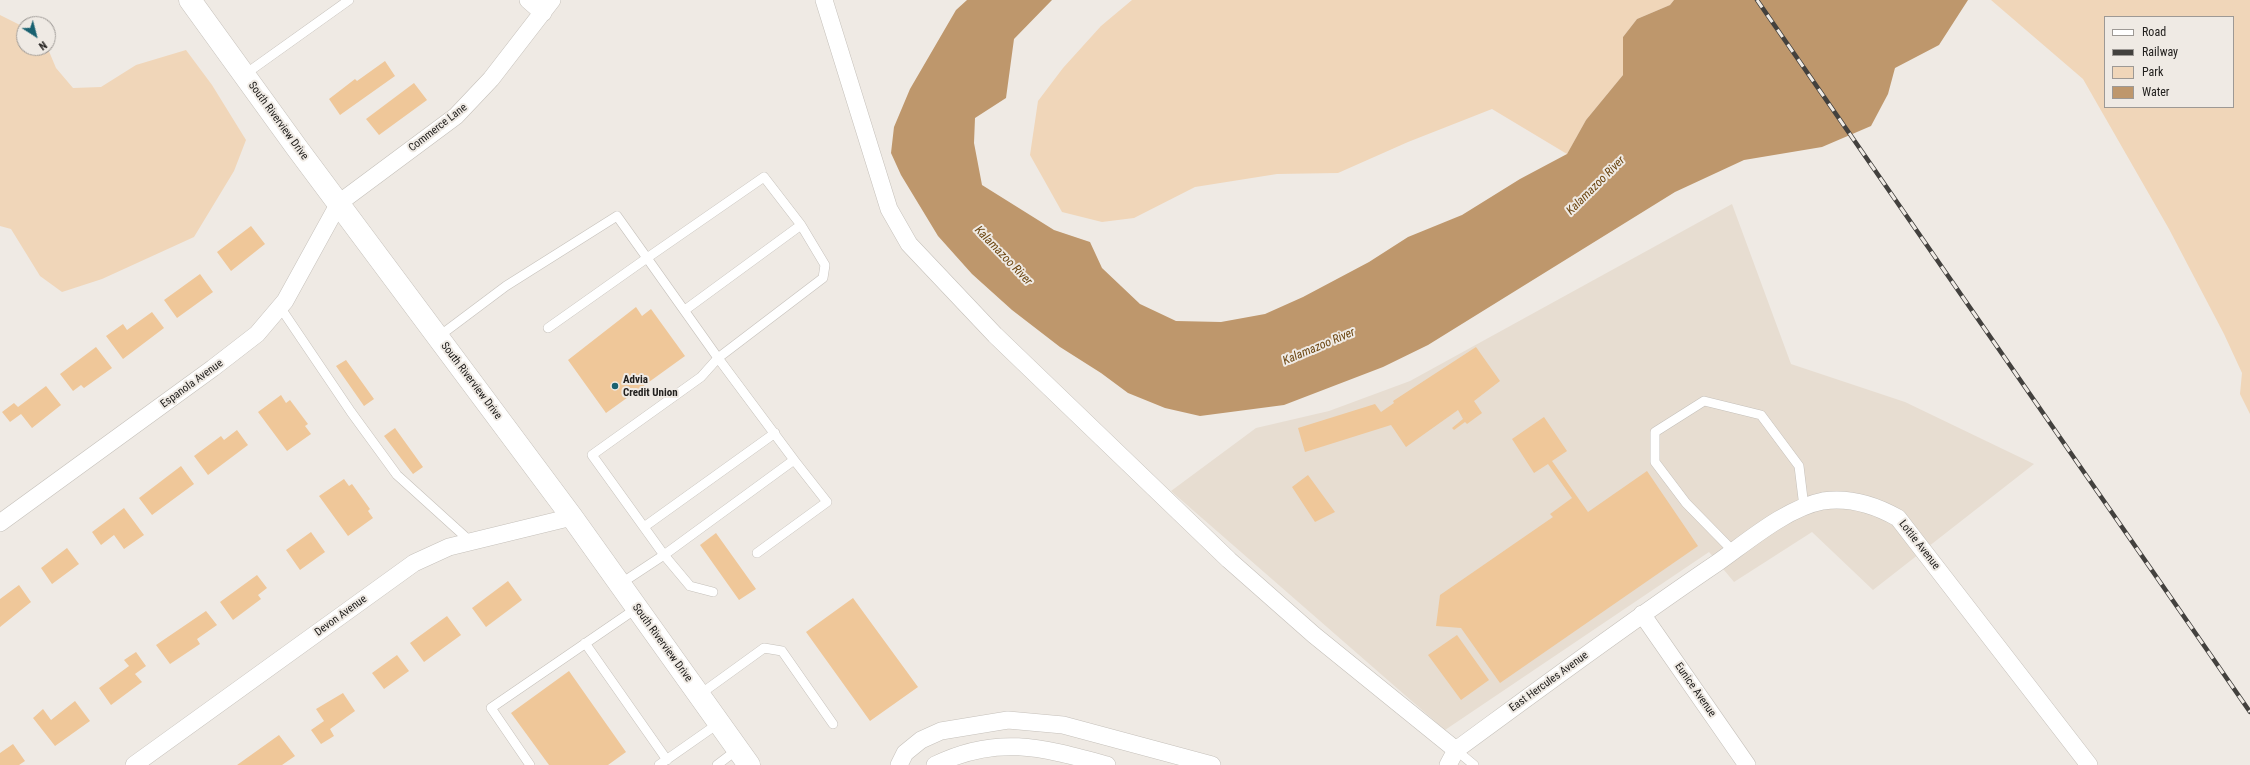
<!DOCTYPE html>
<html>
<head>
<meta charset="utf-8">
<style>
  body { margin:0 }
  #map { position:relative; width:2250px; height:765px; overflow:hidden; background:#efeae4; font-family:"Roboto Condensed",sans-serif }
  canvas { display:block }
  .legend { position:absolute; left:2104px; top:16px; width:130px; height:92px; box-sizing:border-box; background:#efeae4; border:1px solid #9d9995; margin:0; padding:5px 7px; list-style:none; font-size:12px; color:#22201e }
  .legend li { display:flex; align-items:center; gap:8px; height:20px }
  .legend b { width:20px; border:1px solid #9d9995 }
  .north { position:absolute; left:16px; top:16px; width:40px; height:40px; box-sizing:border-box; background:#efeae4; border:1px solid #9d9995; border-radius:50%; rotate:144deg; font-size:11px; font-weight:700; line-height:16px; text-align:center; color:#22201e }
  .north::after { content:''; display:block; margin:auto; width:14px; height:18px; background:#196170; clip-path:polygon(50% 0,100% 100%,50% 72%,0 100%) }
</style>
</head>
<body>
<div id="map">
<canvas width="2250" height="765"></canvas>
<ul class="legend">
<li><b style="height:5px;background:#fff"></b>Road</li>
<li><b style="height:5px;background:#43413e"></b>Railway</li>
<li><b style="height:11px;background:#f0d6b9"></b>Park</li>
<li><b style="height:11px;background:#be976c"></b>Water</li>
</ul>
<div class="north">N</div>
</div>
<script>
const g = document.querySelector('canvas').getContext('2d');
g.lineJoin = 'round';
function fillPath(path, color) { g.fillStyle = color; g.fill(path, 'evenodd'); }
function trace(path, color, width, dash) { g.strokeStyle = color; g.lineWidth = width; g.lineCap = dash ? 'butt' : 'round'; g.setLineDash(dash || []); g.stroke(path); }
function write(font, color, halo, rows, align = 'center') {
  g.font = font + ' "Roboto Condensed",sans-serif'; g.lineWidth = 4; g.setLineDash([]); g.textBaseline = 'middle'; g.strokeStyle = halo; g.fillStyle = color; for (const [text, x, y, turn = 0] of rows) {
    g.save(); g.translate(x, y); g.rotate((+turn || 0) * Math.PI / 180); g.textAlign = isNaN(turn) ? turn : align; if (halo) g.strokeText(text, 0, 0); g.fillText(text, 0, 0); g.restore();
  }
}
fillPath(new Path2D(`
  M1732,204L1791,364L1905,402L2034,464L1873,590L1812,532L1734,582L1709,552L1445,730L1171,491L1256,428L1329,411L1410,381Z`), '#e7ddd1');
fillPath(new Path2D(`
  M1132,0H1674L1670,5L1637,19L1623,37V75L1586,120L1567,154L1492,109L1408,142L1338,173L1277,174L1195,187L1134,218L1102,222L1062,212L1030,155L1038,101L1063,68L1101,26Z
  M1991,0H2250V414L2240,394L2242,373L2224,334L2169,229L2083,79ZM2105,17H2233V107H2105Z
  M0,15L24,27V48L48,49L56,68L73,88L101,87L136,65L186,50L212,85L246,140L234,171L194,237L102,279L62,292L40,276L11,229L0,226Z`), '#f0d6b9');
fillPath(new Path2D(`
  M967,0H1052L1014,39L1006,98L975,118L974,143L982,185L1054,230L1090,242L1102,268L1140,304L1176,321L1221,322L1265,314L1303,297L1369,262L1408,237L1462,215L1520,179L1567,154L1586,120L1623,75V37L1637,19L1670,5L1674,0H1968L1939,45L1895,68L1888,94L1871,126L1822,147L1744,160L1675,192L1428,345L1383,367L1284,405L1200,416L1165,408L1128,393L1101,373L1060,347L1012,310L972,274L938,236L901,175L891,153L894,127L910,89L956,10Z`), '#be976c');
fillPath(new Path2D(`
  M385,61L395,76L340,115L329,99L355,79L357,81Z
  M414,83L427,100L379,135L366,119Z
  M251,226L265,244L231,271L217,252Z
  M200,274L213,292L177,318L164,300Z
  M636,307L642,316L651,309L685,356L606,413L568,360Z
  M152,312L164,328L123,359L106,336L123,324L127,330Z
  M96,347L112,368L84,388L81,385L73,391L60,374Z
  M1476,347L1500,381L1474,401L1482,413L1467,424L1465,422L1454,430L1452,428L1463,419L1458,410L1406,447L1391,425L1305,452L1298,428L1375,404L1381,412L1394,403L1393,401Z
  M346,360L374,399L364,406L336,366Z
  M46,386L61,405L32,428L21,414L10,422L2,412L14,403L18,407Z
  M281,395L286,403L290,400L308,424L305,426L311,434L287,451L258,412Z
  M1544,417L1567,451L1552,461L1588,512L1647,471L1698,546L1500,683L1461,628L1436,626L1440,595L1553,517L1550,514L1572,498L1548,464L1534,473L1512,439Z
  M395,428L423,467L413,474L384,436Z
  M237,430L248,445L208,475L194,456L221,436L224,440Z
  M181,466L194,484L152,515L139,498Z
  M1308,475L1335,512L1315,522L1292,487Z
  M344,479L349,486L352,484L370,509L368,511L373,518L348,536L319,496Z
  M124,508L144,535L124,549L114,535L101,545L92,532Z
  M311,532L325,552L300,570L286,550Z
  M716,533L756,589L739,600L700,545Z
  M67,548L79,564L52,584L41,568Z
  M257,575L267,588L258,595L261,599L233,620L220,602Z
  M508,581L522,600L486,627L472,608Z
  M19,585L31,602L0,627V599Z
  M853,598L918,687L870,721L806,632Z
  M206,611L217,625L197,639L200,644L170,664L156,645Z
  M447,616L461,635L424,662L410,643Z
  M1457,635L1489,680L1461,700L1428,655Z
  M136,652L146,666L135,674L142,682L111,705L99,688L129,666L124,660Z
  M397,655L409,671L384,689L372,673Z
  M569,671L626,752L608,765H549L511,713Z
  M343,693L355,711L330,729L334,736L321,744L311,730L324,721L316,709Z
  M75,701L90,721L55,746L33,718L43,709L51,720Z
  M279,735L295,756L282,765H237Z
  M13,744L25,761L19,765H0V753Z`), '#efc799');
const lane = new Path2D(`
  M244,75L349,0
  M280,307L351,412L397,475L471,542
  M548,328L647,258L718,358L701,377L592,455L664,555L620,584
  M438,337L506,286L617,216L647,258L764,177L801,225L685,310
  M644,527L775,433
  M1734,552L1686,503L1655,462V432L1704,401L1761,415L1799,466L1804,507
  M757,553L827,502L794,460
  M713,592L690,586L664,555L794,460L718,358L823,278L825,265L801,225
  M585,643L667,760
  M699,695L764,648L782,651L833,724
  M1456,750L1474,765
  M530,765L491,708L637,608
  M659,765L719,723
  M717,765L738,749`);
const street = new Path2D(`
  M528,0L543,13
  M824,0L889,209L909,244L995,335L1229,560L1314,635L1456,750
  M0,523L213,368L257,334L285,301L339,203L456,116L491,79L552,0
  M1642,614L1747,765
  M134,765L414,563L449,547L572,517
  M899,765L905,753L921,740L941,731L1008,720L1063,725L1212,765
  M935,765C998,734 1044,748 1107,765
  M1448,765L1456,750C1542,687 1628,623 1717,563C1747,542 1786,508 1823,501C1850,497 1875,505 1898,518L2089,765`);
const secondary = new Path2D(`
  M190,0L297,148L572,517L749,765`);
trace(lane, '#c5c0ba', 10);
trace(street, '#c5c0ba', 18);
trace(secondary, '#c5c0ba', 23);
trace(lane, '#fff', 9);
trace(street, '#fff', 17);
trace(secondary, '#fff', 22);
const rail = new Path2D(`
  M1757,0L2250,712`);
trace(rail, '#43413e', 4.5);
trace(rail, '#efeae4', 3, [9]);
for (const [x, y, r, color] of [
  [615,386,4,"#196170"]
]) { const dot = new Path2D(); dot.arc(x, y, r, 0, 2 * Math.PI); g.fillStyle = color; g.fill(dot); trace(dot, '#efeae4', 1.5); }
write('11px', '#22201e', '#efeae4', [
  ["South Riverview Drive",278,121,54],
  ["Commerce Lane",438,128,-38],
  ["South Riverview Drive",471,381,53],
  ["Espanola Avenue",192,384,-36],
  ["Lottie Avenue",1919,545,52],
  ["Devon Avenue",341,616,-36],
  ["South Riverview Drive",662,643,54],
  ["East Hercules Avenue",1549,682,-36],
  ["Eunice Avenue",1695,690,55]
]);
write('bold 11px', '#22201e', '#efeae4', [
  ["Advia",623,380],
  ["Credit Union",623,393]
], 'left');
write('italic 12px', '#6c4611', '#efeae4', [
  ["Kalamazoo River",1596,186,-45],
  ["Kalamazoo River",1003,256,46],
  ["Kalamazoo River",1319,347,-23]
]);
</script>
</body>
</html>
